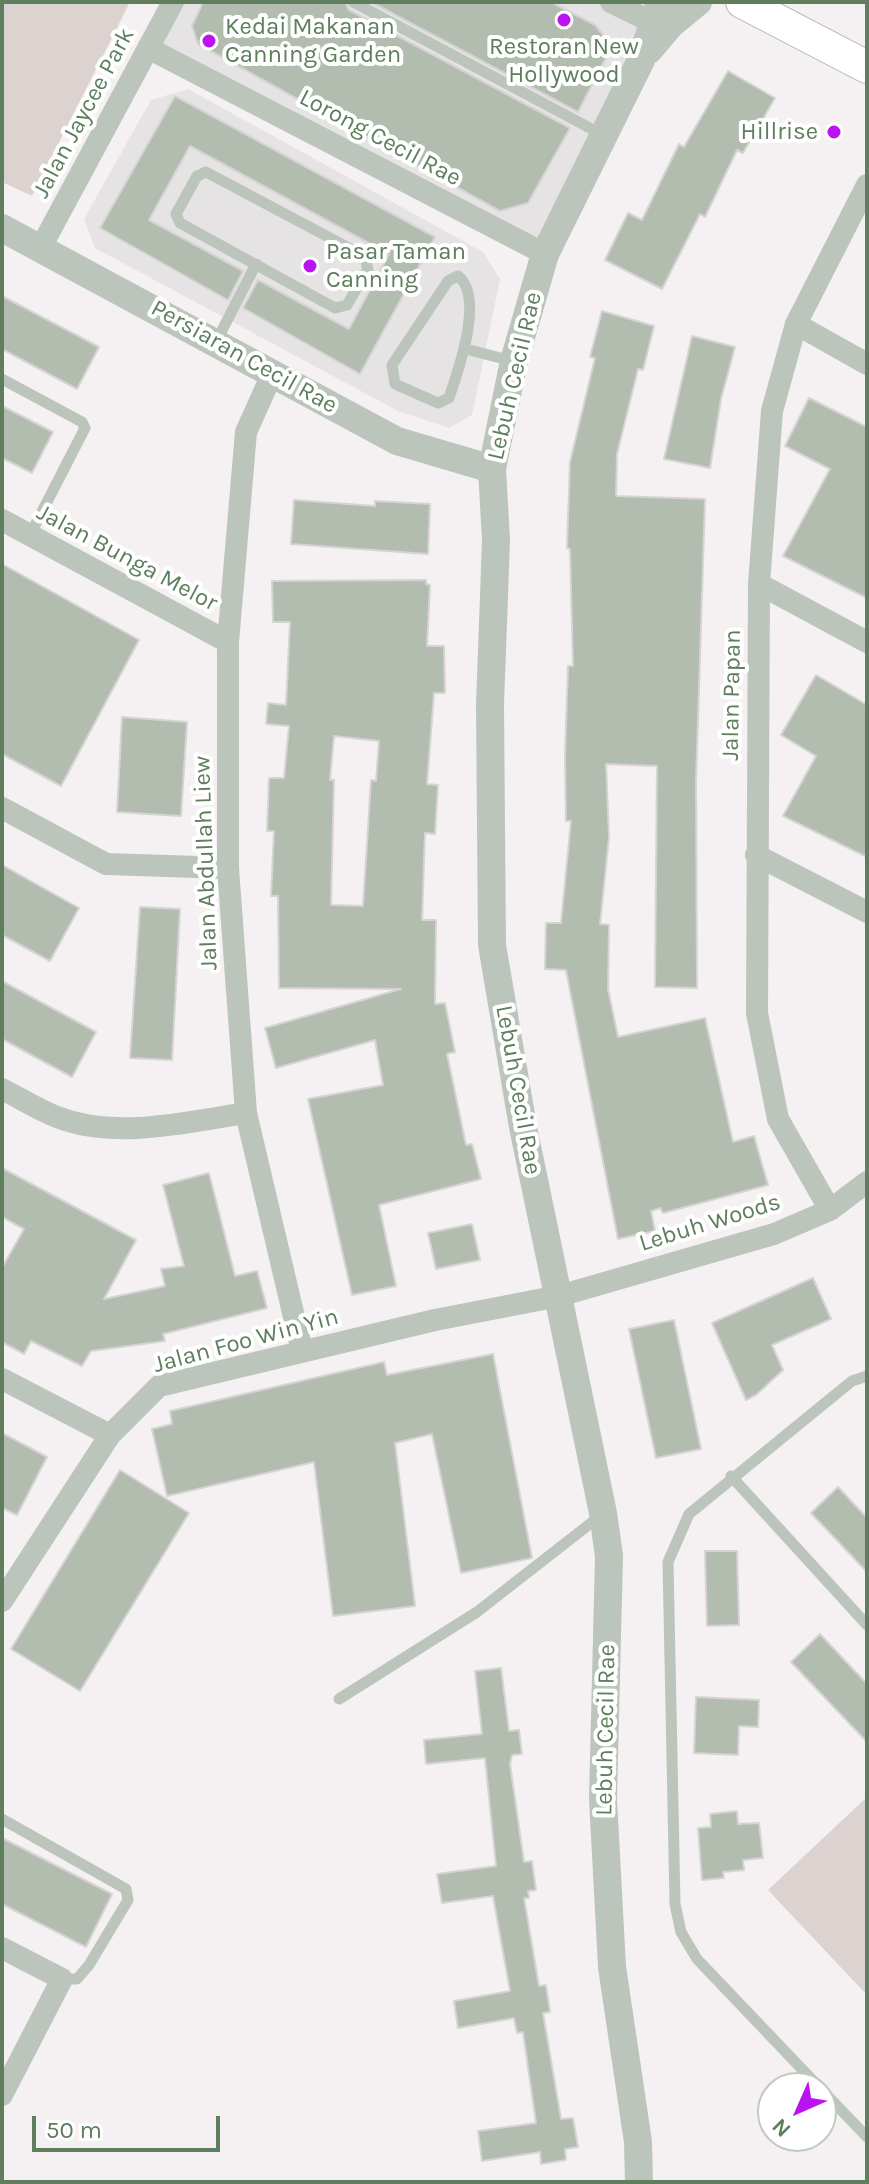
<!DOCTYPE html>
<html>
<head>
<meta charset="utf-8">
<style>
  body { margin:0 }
  #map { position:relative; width:869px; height:2184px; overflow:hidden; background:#f5f0f2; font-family:Karla,sans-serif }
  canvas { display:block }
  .frame { position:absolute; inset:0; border:4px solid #5e7e5d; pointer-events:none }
  .north { position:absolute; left:757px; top:2072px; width:80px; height:80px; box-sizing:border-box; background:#fff; border:2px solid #bfcbbe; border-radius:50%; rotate:225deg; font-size:22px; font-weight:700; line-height:32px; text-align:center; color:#5e7e5d }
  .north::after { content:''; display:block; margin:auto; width:28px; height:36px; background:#bb12f2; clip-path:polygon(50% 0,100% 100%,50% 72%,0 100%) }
  .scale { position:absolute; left:32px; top:2116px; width:188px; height:36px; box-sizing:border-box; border:4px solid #5e7e5d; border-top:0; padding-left:10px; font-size:24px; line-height:28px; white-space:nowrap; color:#5e7e5d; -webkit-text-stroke:6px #fff; paint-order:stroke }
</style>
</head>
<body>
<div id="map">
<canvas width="869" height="2184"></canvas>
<div class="frame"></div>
<div class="north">N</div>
<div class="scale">50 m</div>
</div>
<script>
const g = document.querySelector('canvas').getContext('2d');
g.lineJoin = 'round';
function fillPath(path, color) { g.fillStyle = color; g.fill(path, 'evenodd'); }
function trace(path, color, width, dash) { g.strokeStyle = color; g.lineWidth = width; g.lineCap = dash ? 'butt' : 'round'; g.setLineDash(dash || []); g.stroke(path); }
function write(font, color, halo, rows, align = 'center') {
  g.font = font + ' Karla,sans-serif'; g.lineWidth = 8; g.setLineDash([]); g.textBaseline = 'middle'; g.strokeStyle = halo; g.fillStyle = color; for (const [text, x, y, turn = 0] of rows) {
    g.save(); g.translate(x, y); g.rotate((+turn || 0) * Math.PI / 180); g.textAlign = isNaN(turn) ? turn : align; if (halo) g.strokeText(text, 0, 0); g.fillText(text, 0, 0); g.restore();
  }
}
fillPath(new Path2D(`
  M176,2H605L647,24L544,249L152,46Z
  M188,89L483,252L500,279L472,415L449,428L398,411L95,248L84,219L151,100Z`), '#e5e3e3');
fillPath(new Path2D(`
  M2,2H130L32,196L2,182Z
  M867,1797V1995L768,1890Z`), '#dcd2d0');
const building = new Path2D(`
  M203,2H345L349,10L570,128L528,203L500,211L198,44L192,26Z
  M371,2H551L595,25L612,46L578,112Z
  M728,71L775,98L743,153L737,150L705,217L700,214L662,289L605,260L628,213L642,220L679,144L684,147Z
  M175,96L435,237L360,374L243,308L258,280L349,329L389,254L190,146L149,220L243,271L228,300L100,228Z
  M2,296L99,347L77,389L2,349Z
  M602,311L654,326L643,370L638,369L617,454L616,496L705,499L696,782L697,988L655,987L657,766L606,764L609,837L600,924L609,925L608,989L618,1037L705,1018L733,1142L754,1136L768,1185L663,1213L660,1208L651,1211L655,1231L618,1239L566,970L545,969L546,923H561L571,821H566L565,755L568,666H573L570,549L567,548L570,462L595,358L590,357Z
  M692,336L735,347L721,399L710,468L664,459Z
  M809,398L867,427V598L783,556L830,469L785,446Z
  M2,406L53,432L32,473L2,458Z
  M294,500L375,506V501L430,504L428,554L291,544Z
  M2,564L139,640L61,786L2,754Z
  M426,580V584L430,585L427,646H444L445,693H434L427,784L438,785L435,834L425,833L422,920H436L435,1004L445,1003L455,1052L447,1054L466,1145L472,1144L481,1179L379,1205L396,1286L352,1295L308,1099L383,1085L375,1040L276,1068L265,1028L401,989L279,988L278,896H271L274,831H267L269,778H284L289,726L266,724L268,703L286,705L290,622H273L272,581ZM334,736L379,741L376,781L371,780L363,906L331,905L334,780H330Z
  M816,675L867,705V857L783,816L816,756L781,735Z
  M122,717L187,722L181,816L117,812Z
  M2,865L79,908L50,961L2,935Z
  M140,907L180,909L172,1060L130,1058Z
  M2,981L96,1032L72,1077L2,1039Z
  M2,1168L136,1240L104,1299L165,1286L161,1269L184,1266L163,1185L209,1173L235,1276L257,1271L267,1308L163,1334L165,1341L91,1351L82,1366L31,1341L24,1354L2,1342V1268L24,1229L2,1217Z
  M472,1224L480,1260L436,1269L428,1233Z
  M813,1278L831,1319L772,1345L783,1370L756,1395L746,1400L712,1323Z
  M674,1320L701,1449L656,1458L629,1329Z
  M493,1354L532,1558L461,1573L432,1434L395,1443L415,1606L333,1616L314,1462L167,1496L152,1429L172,1424L170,1411L384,1362L387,1375Z
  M2,1433L47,1457L17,1515L2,1508Z
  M120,1470L189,1513L80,1691L11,1649Z
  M838,1487L867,1518V1572L811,1513Z
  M705,1551H737L739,1625L707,1626Z
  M820,1634L867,1684V1742L791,1662Z
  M501,1668L509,1731L519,1730L522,1754L512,1755L510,1764L524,1862L532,1861L536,1890L528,1891L529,1898H524L539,1986L546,1985L550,2012L543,2013L561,2119L573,2118L578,2147L565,2149L566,2160L541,2164L540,2152L482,2161L478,2131L536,2123L523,2032L517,2033L514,2018L458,2028L454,2001L510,1991L493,1896L442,1903L437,1874L496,1866L485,1758L426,1764L424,1740L482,1734L475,1671Z
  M696,1697L759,1700L758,1727L739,1726L738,1755L694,1753Z
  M737,1811L738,1824L759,1823L763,1858L743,1860L744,1870L723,1872L724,1878L702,1880L698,1828L711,1827L710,1814Z
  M2,1838L112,1894L86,1947L2,1904Z`);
fillPath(building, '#b2bdb0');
trace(building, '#d6d3d4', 2);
const secondary = new Path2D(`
  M742,2L867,67`);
trace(secondary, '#afbaae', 34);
trace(new Path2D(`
  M353,2L603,135
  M206,172L364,256L368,269L347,305L335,308L180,223L176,214L197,176Z
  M458,276C485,297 458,371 449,398L438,403L395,384L392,365L448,281Z
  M216,342L256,264
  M466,349L512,361
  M2,379L82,422L85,428L30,535
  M731,1476L867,1625
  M339,1699L477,1612L600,1516
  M2,1819L126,1889L128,1900L89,1965L77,1979H62
  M820,2088L697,1959L681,1932L675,1904L668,1562L689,1514L852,1381L867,1376
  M821,2089L867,2137`), '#bcc5bc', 11);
trace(new Path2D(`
  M611,2L652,22
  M148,48L545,254
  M40,249L173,2
  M796,324L867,364
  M273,372L246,432L228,642V868L246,1113L302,1351
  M2,520L228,642
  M759,584L867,642
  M2,808L106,864L228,868
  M756,855L867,912
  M2,1089C20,1098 38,1110 57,1117C115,1140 187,1122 246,1113
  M830,1210L778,1119L757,1013L759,584L772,411L796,324L867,185
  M2,1379L110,1435
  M2,1601L110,1435L159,1386L435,1320L559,1296L774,1234L830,1210L867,1182
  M2,1948L62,1979L2,2095`), '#bcc5bc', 22);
trace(new Path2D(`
  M649,50L670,25L698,2
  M2,228L397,441L492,469
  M639,2182L638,2142L612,1967L603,1799L609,1556L603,1513L523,1127L492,945L490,705L496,540L492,469L514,361L545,254L641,60L660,2`), '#bcc5bc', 28);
trace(secondary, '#fff', 32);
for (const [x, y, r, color] of [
  [564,20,8,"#bb12f2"],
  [209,41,8,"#bb12f2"],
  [834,132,8,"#bb12f2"],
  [310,266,8,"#bb12f2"]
]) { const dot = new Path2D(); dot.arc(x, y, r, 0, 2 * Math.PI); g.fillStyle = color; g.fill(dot); trace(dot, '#fff', 3); }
write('24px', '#5e7e5d', '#fff', [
  ["Kedai Makanan",225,27],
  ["Canning Garden",225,55],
  ["Restoran New",564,47,"center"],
  ["Hollywood",564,75,"center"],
  ["Hillrise",818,132,"right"],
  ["Pasar Taman",326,252],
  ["Canning",326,280]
], 'left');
write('24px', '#5e7e5d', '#fff', [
  ["Jalan Jaycee Park",84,113,-62],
  ["Lorong Cecil Rae",380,138,28],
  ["Persiaran Cecil Rae",244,357,29],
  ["Lebuh Cecil Rae",515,376,-77],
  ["Jalan Bunga Melor",127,558,28],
  ["Jalan Papan",732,695,-89],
  ["Jalan Abdullah Liew",206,863,-92],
  ["Lebuh Cecil Rae",518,1090,80],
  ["Lebuh Woods",710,1223,-17],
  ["Jalan Foo Win Yin",246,1341,-15],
  ["Lebuh Cecil Rae",606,1730,-89]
]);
</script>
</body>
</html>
